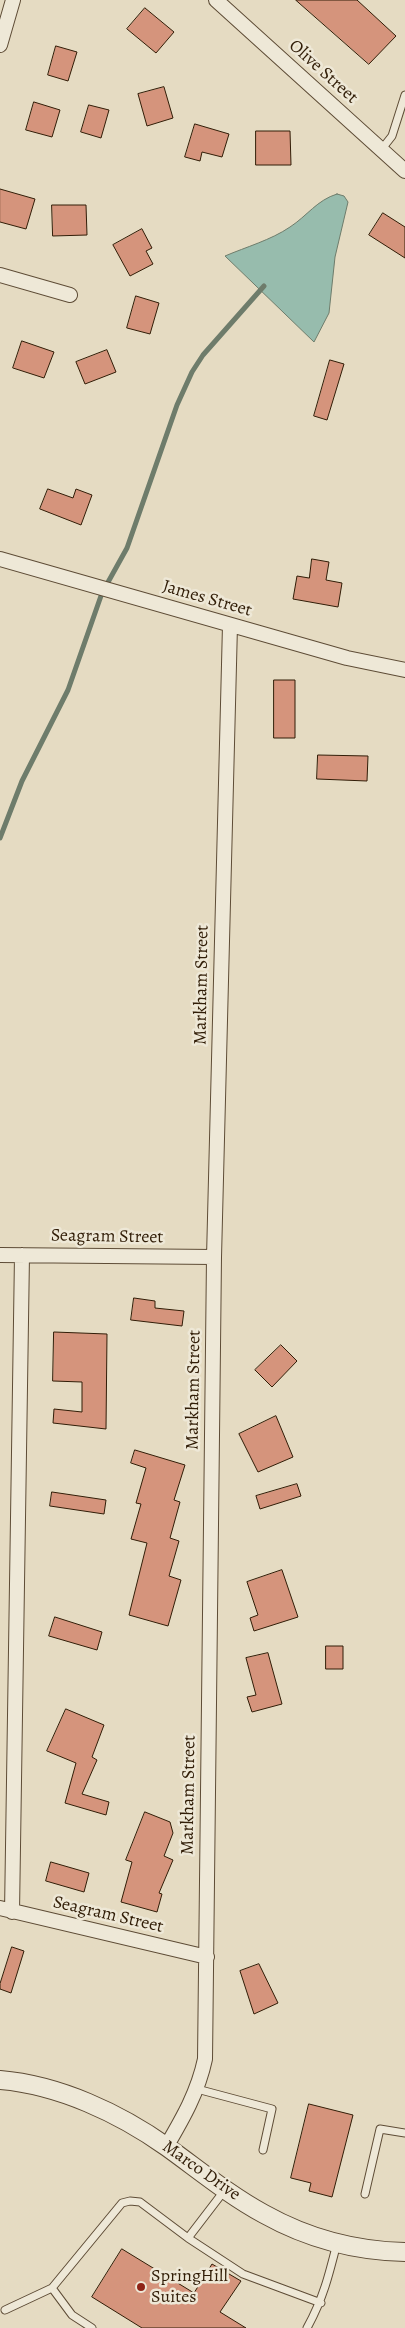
<!DOCTYPE html>
<html>
<head>
<meta charset="utf-8">
<style>
  body { margin:0 }
  canvas { display:block; background:#e5dbc2 }
</style>
</head>
<body>
<canvas width="405" height="2328"></canvas>
<script>
const g = document.querySelector('canvas').getContext('2d');
g.lineJoin = 'round';
function fillPath(path, color) { g.fillStyle = color; g.fill(path, 'evenodd'); }
function trace(path, color, width, dash) { g.strokeStyle = color; g.lineWidth = width; g.lineCap = dash ? 'butt' : 'round'; g.setLineDash(dash || []); g.stroke(path); }
function write(font, color, halo, rows, align = 'center') {
  g.font = font + ' Alegreya,serif'; g.lineWidth = 5; g.setLineDash([]); g.textBaseline = 'middle'; g.strokeStyle = halo; g.fillStyle = color; for (const [text, x, y, turn = 0] of rows) {
    g.save(); g.translate(x, y); g.rotate((+turn || 0) * Math.PI / 180); g.textAlign = isNaN(turn) ? turn : align; if (halo) g.strokeText(text, 0, 0); g.fillText(text, 0, 0); g.restore();
  }
}
const water = new Path2D(`
  M337,194L344,196L348,202L335,257L329,313L314,342L225,256C246,247 271,240 290,227C307,216 317,200 337,194Z`);
fillPath(water, '#97bcad');
trace(water, '#6e7c6b', 1);
trace(new Path2D(`
  M0,838L22,781L68,690L102,593L127,548L177,405L192,372L203,355L264,286`), '#6e7c6b', 5);
const building = new Path2D(`
  M296,0H357L396,36L369,64Z
  M145,8L174,32L156,53L127,29Z
  M56,46L77,52L68,81L48,75Z
  M164,87L173,118L147,126L138,94Z
  M34,102L60,110L52,137L26,130Z
  M89,105L109,110L101,138L81,132Z
  M195,124L229,134L222,157L202,152L200,161L185,157Z
  M256,131H290L291,165H256Z
  M0,189L35,199L26,229L0,222Z
  M52,205H86L87,235L53,236Z
  M383,213L405,227V258L369,235Z
  M142,229L152,248L146,251L153,264L130,276L113,245Z
  M136,296L159,303L150,334L127,328Z
  M22,341L54,352L44,378L13,368Z
  M107,350L116,372L85,384L76,362Z
  M330,360L344,364L327,420L314,416Z
  M48,489L73,498L76,489L92,495L81,525L40,509Z
  M312,559L329,562L326,580L342,583L338,607L293,599L297,576L309,578Z
  M274,680H295V738H274Z
  M318,755L368,756L367,781L317,779Z
  M134,1298L155,1301V1308L184,1311L182,1326L131,1320Z
  M54,1332L107,1334L106,1429L53,1423L54,1409L82,1412V1382L53,1381Z
  M281,1345L297,1361L272,1387L255,1370Z
  M276,1416L293,1457L258,1472L239,1434Z
  M135,1450L185,1465L174,1500L180,1502L170,1538L179,1541L169,1576L181,1580L168,1626L129,1615L147,1543L131,1539L141,1504L136,1503L146,1468L131,1463Z
  M297,1484L301,1496L260,1509L256,1496Z
  M52,1492L106,1500L104,1514L50,1506Z
  M282,1570L298,1617L254,1631L250,1618L258,1615L247,1582Z
  M55,1617L102,1632L97,1650L49,1636Z
  M326,1646H343V1669H326Z
  M268,1653L282,1704L252,1712L247,1697L256,1695L246,1658Z
  M66,1709L104,1725L92,1757L97,1760L82,1794L109,1802L106,1815L65,1803L76,1763L47,1751Z
  M145,1812L170,1822L173,1833L164,1856L173,1860L159,1893L162,1894L157,1912L121,1902L132,1862L126,1860Z
  M51,1862L89,1873L84,1892L46,1881Z
  M12,1947L24,1951L11,1993L0,1989V1984Z
  M259,1964L278,2003L254,2014L240,1971Z
  M309,2104L353,2115L332,2197L309,2191L311,2183L291,2178Z
  M122,2249L194,2293L212,2264L241,2281L220,2312L246,2328H142L92,2297Z`);
fillPath(building, '#d5947c');
trace(building, '#311d07', 1);
const service = new Path2D(`
  M381,150L392,136L405,95
  M197,2089L272,2109L263,2150
  M365,2194L380,2129L405,2133
  M188,2238L224,2191
  M52,2288L72,2315L92,2328
  M5,2310L52,2288L122,2203L130,2201L140,2202L188,2238L243,2274L321,2303
  M307,2328C323,2299 329,2275 337,2243`);
const minor = new Path2D(`
  M216,0L405,171
  M0,45L13,0
  M0,275L70,295
  M0,559L347,658L405,670
  M0,1255L214,1257
  M0,1908L207,1957
  M12,1912L22,1255
  M166,2147C183,2118 198,2092 205,2059L214,1257L230,625`);
const tertiary = new Path2D(`
  M0,2080C59,2085 119,2113 167,2147C199,2170 229,2195 264,2214C307,2238 355,2251 405,2252`);
trace(service, '#5e4c36', 9);
trace(minor, '#5e4c36', 16);
trace(tertiary, '#5e4c36', 20);
trace(service, '#eee8d7', 7);
trace(minor, '#eee8d7', 14);
trace(tertiary, '#eee8d7', 18);
for (const [x, y, r, color] of [
  [141,2287,5,"#8f2418"]
]) { const dot = new Path2D(); dot.arc(x, y, r, 0, 2 * Math.PI); g.fillStyle = color; g.fill(dot); trace(dot, '#eee8d7', 2); }
write('18px', '#311d07', '#eee8d7', [
  ["Olive Street",323,72,42],
  ["James Street",207,599,16],
  ["Markham Street",202,985,-89],
  ["Seagram Street",107,1237,1],
  ["Markham Street",194,1390,-89],
  ["Markham Street",189,1795,-89],
  ["Seagram Street",108,1915,13],
  ["Marco Drive",201,2171,35]
]);
write('18px', '#311d07', '#eee8d7', [
  ["SpringHill",151,2277],
  ["Suites",151,2298]
], 'left');
</script>
</body>
</html>
